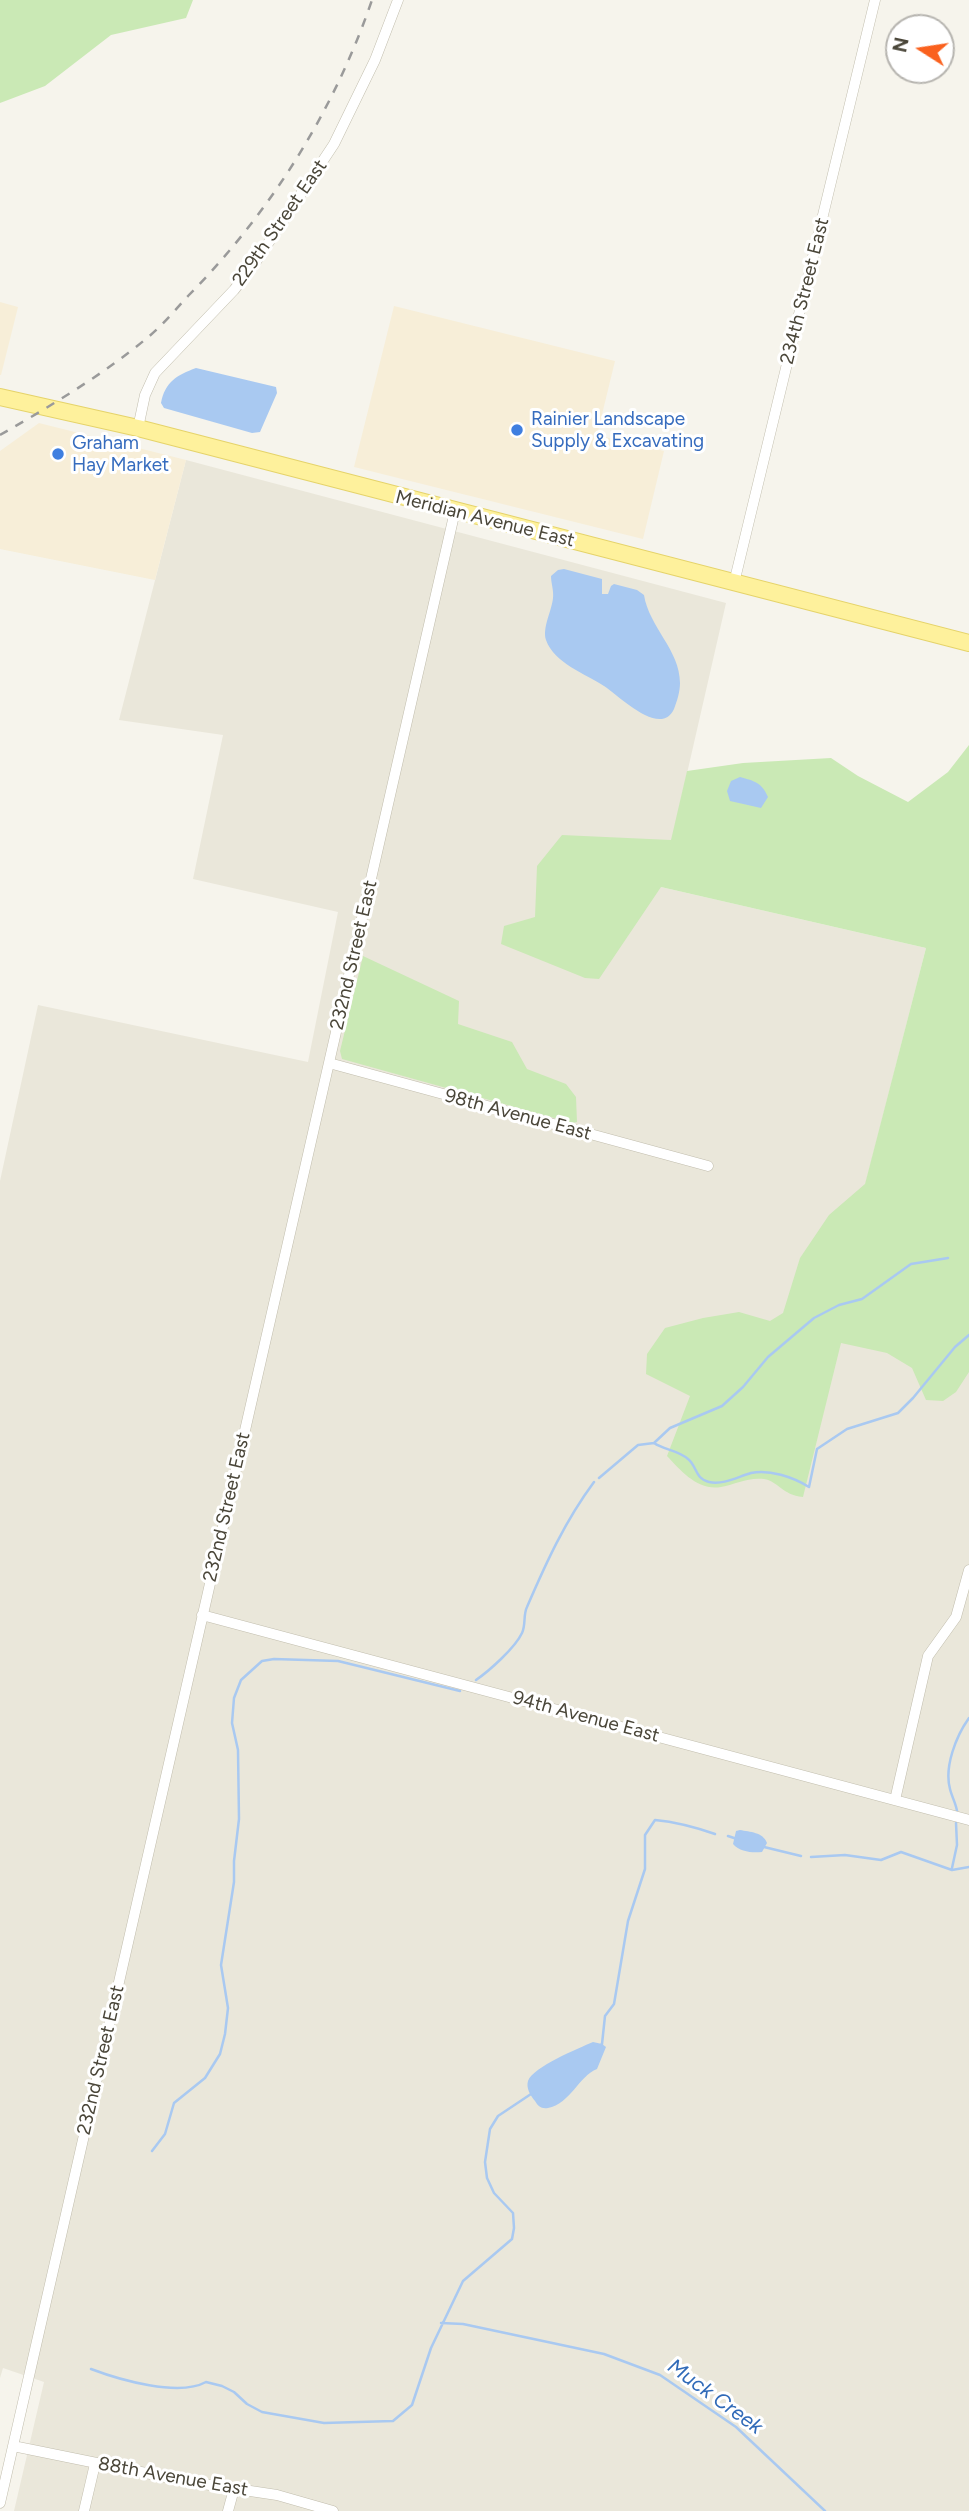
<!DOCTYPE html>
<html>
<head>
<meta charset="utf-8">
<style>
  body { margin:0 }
  #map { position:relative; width:969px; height:2511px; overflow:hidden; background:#f6f4ec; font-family:Figtree,sans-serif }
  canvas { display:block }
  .north { position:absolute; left:885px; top:14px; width:70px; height:70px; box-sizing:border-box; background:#fff; border:2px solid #b7b5b0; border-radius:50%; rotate:282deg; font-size:19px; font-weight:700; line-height:28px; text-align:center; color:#4a4639 }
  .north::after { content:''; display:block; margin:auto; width:24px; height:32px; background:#fa611e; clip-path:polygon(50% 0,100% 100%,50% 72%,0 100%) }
</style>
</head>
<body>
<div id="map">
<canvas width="969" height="2511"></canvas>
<div class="north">N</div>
</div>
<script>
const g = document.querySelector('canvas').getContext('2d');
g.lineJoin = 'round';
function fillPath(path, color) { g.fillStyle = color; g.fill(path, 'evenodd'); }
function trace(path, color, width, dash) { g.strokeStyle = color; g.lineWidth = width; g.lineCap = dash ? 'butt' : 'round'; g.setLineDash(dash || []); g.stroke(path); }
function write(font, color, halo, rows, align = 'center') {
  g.font = font + ' Figtree,sans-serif'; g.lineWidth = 6; g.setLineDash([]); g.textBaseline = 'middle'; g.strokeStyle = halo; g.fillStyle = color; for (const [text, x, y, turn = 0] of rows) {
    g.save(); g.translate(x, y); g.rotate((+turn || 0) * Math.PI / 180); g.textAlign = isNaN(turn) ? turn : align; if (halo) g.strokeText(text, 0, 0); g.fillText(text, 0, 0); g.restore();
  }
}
fillPath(new Path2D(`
  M186,460L726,603L661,887L926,948L856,1221L969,1246V2511H14L44,2382L3,2368L0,2378V1181L38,1005L308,1062L338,912L193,879L223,735L119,720Z`), '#eae7da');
fillPath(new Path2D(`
  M0,302L18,307L1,375H0Z
  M394,306L615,361L597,435L664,451L643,539L354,467Z
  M39,423L186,460L155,580L0,549V451Z`), '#f7eed8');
fillPath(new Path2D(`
  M0,0H193L186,18L111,35L45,86L0,103Z
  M969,745V1372L956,1392L943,1401L926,1400L912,1368L887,1353L841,1343L803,1497C782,1495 778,1481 764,1479C748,1477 736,1484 721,1487C698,1491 681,1471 667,1456L690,1396L646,1374L647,1354L665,1328L703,1318L739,1312L770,1321L783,1313L800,1258L829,1215L865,1184L926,948L661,887L599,979L585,978L501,944L504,926L535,917L537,866L562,835L671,840L687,771L743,763L831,758L858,776L908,802L948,772Z
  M363,956L459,1001L458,1024L512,1042L527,1069L566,1084L576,1097L577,1122L572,1123L342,1059L340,1051Z`), '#cae9b5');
fillPath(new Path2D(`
  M196,368L276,387L277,393L260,432L252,433L164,408L161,403C165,382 177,375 196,368Z
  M564,569L602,579V594H608L611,586L614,584L637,590L644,595C649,627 680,650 680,683C680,692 677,701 674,709C661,738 619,696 604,686C586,674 554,663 546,640C542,628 552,610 553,598C554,591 551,583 551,576L558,570Z
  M740,777C755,781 762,783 768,797L761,808L730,801L727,791L731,781Z
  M740,1830C750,1832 763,1832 767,1843L762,1852C752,1853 740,1852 733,1844L736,1831Z
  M593,2042L602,2044L606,2047L597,2069C579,2076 570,2104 548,2108C541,2109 538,2106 535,2101C530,2095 526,2088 528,2081C533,2067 579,2048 593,2042Z`), '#a9c9f1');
trace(new Path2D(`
  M654,1443C664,1450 678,1450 688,1459C697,1466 695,1479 709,1482C724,1485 737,1477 751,1473C769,1469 793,1477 809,1487L817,1449L847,1429L898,1413L913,1398L955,1347L969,1335
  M599,1478L638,1445L654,1443L670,1428L722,1406L743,1387L768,1357L814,1318L839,1305L862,1299L911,1264L948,1258
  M476,1680C489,1671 515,1648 522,1633C526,1625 523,1615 527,1607C546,1563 565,1521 594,1482
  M957,1811C956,1804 952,1797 950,1789C944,1767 956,1736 969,1718
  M728,1836L737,1839
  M764,1847L801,1856
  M811,1857L845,1855L881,1860L901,1852L952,1870L969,1867
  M952,1868L957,1845L956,1823
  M599,2046L602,2044L605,2016L614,2004L628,1921L645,1869V1835L655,1820C676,1822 695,1827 715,1834
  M152,2151L165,2134L174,2103L205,2078L220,2054L225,2034L228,2008L221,1965L234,1882V1861L239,1819L238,1750L232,1723L234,1698L241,1680L262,1661L274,1659L338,1661L460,1691
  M441,2323L463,2324L604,2354L660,2375L736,2427L825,2511
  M91,2369C120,2380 179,2397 206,2382L222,2386L234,2392L247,2404L262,2412L324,2423L393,2421L412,2405L431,2348L463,2281L512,2239L514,2228L513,2213L494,2193L487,2178L485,2162L490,2129L498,2116L531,2094`), '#a9c9f1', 2.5);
const street = new Path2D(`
  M138,428L145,395L155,373L234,290L255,263L334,144L375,60L398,0
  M734,583L875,0
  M329,1063L708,1166
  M202,1615L969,1820
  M895,1800L928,1656L956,1617L969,1570
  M13,2446L190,2482L277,2495L333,2511
  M0,2503L455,511
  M84,2511L95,2464
  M228,2511L234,2489`);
const primary = new Path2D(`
  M0,397L138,428L969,643`);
trace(street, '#c2beae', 11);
trace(primary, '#e5d36a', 18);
trace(street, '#fff', 10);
trace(primary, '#fef19c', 16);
trace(new Path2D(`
  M0,435C49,407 104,374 147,338C162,326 175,310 188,296C270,213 334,111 372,0`), '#9a9a9a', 2.5, [9, 9]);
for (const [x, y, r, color] of [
  [517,430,7,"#3f7fe0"],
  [58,454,7,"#3f7fe0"]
]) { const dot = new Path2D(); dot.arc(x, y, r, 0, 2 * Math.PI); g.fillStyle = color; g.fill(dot); trace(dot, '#fff', 2.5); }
write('19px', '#4a4639', '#fff', [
  ["229th Street East",280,223,-55],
  ["234th Street East",805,291,-76],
  ["Meridian Avenue East",485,519,14],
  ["232nd Street East",354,955,-77],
  ["98th Avenue East",518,1115,15],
  ["232nd Street East",227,1507,-77],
  ["94th Avenue East",586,1717,15],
  ["232nd Street East",101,2060,-77],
  ["88th Avenue East",173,2477,10]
]);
write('19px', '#366cbe', '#fff', [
  ["Rainier Landscape",531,419],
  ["Supply & Excavating",531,441],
  ["Graham",72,443],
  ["Hay Market",72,465]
], 'left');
write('italic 21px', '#306ab8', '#fff', [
  ["Muck Creek",715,2397,36]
]);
</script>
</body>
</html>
